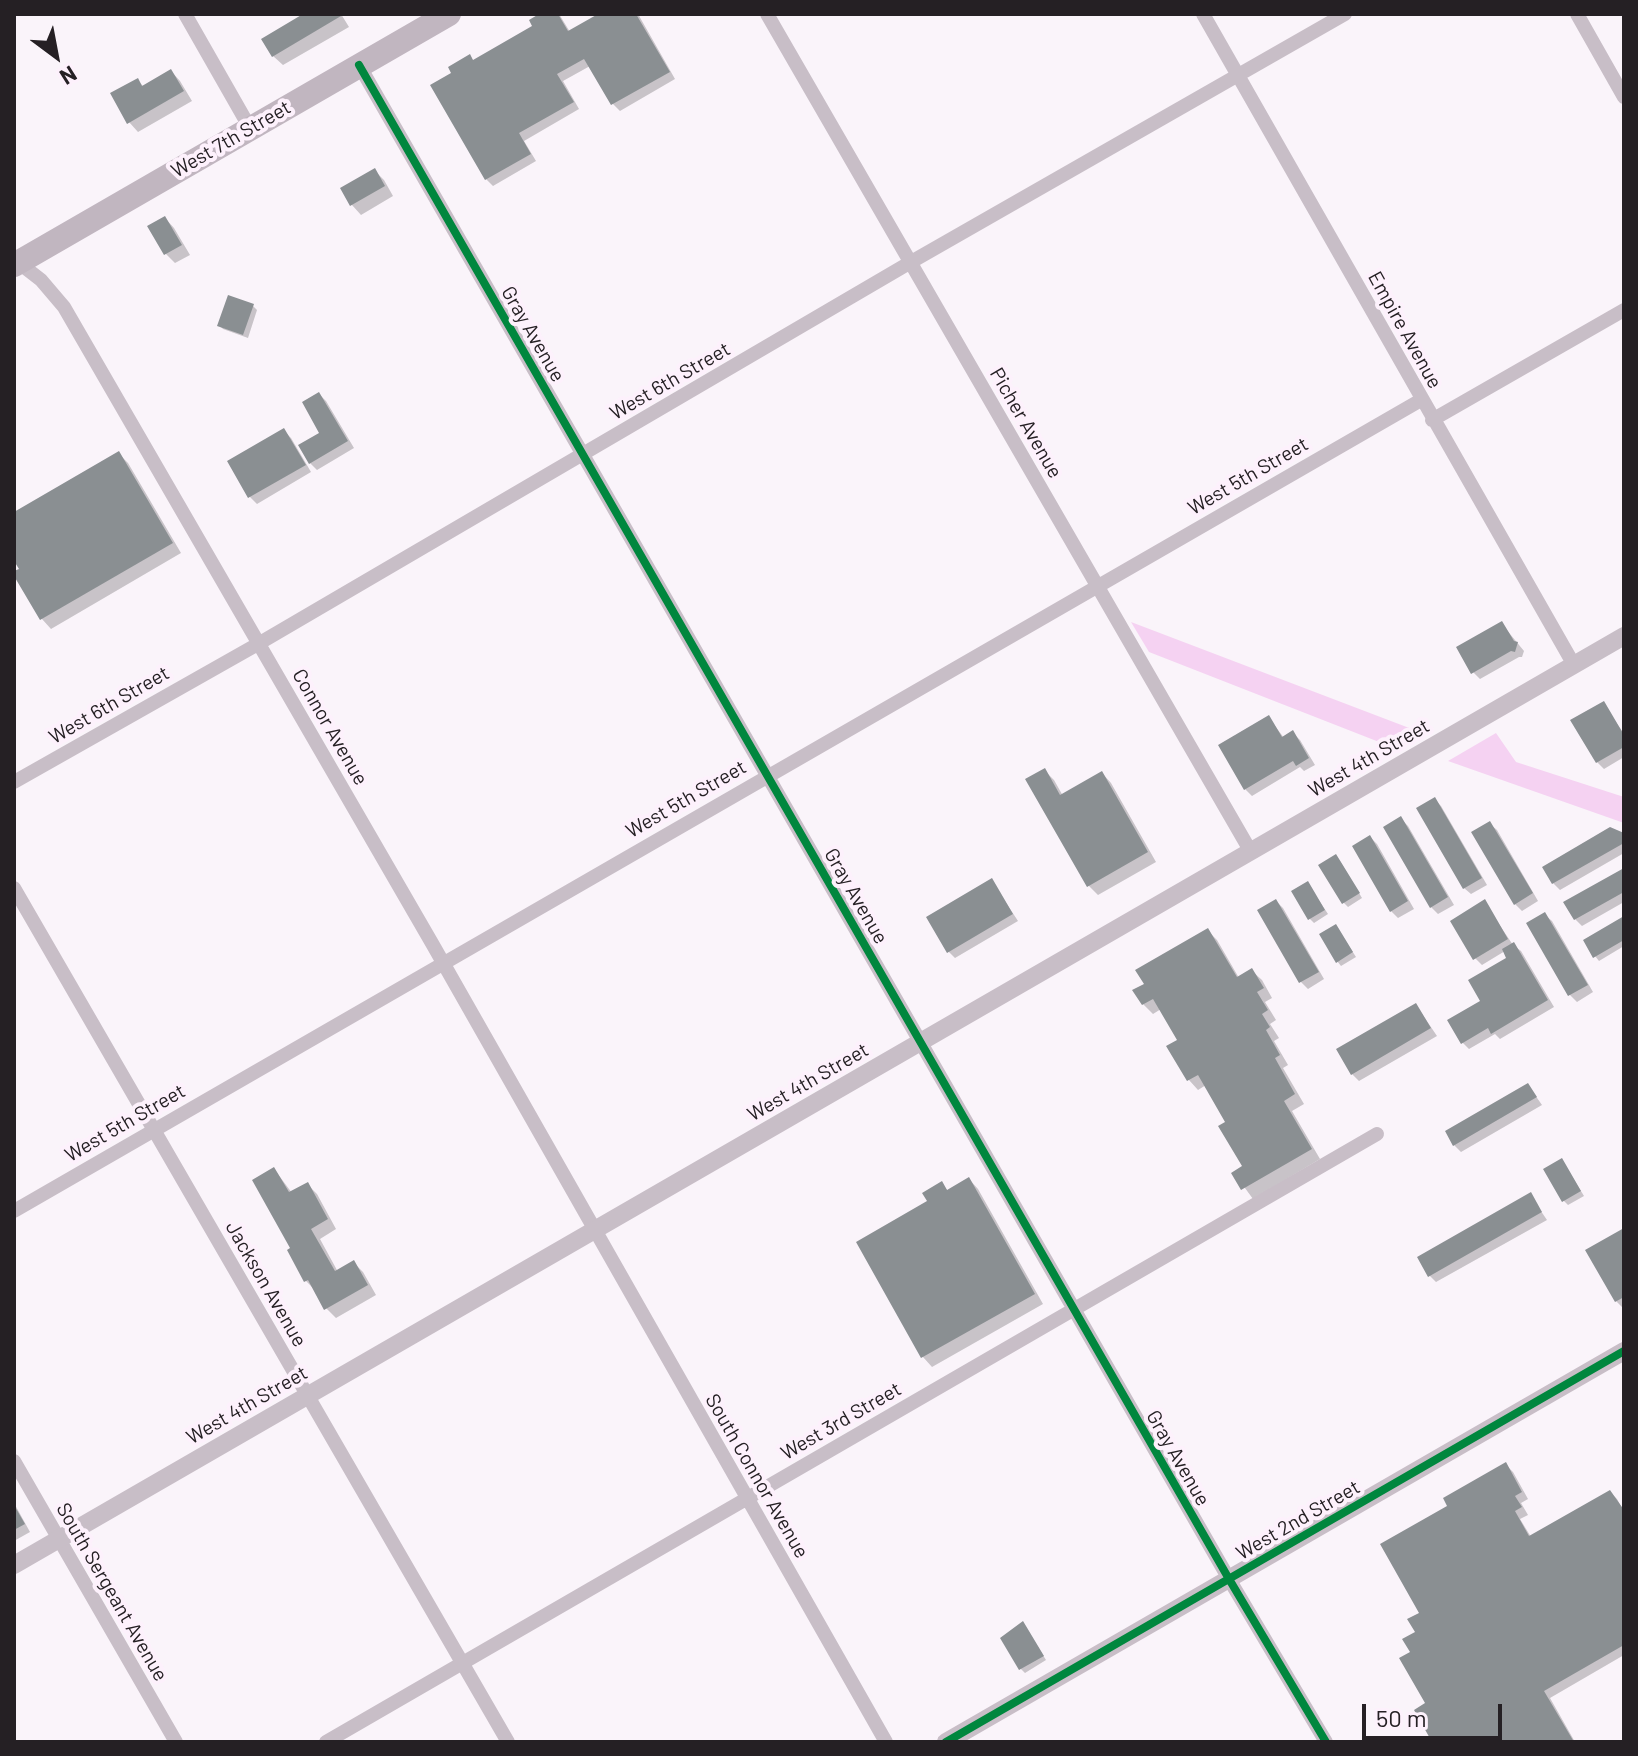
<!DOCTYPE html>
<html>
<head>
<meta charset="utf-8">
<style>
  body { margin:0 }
  #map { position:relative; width:1638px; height:1756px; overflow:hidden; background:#faf4fa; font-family:Barlow,sans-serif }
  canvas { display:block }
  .frame { position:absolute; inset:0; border:16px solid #252024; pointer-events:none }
  .north { position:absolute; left:16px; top:16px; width:80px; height:80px; -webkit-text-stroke:6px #fdf1fc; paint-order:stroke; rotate:148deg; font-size:22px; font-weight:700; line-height:32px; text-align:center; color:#252024 }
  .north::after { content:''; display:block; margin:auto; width:28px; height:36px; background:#252024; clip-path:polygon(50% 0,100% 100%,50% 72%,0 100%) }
  .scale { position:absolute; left:1362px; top:1704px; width:140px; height:36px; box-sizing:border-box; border:4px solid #252024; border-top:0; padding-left:10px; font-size:24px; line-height:28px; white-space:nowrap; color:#252024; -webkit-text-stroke:6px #fdf1fc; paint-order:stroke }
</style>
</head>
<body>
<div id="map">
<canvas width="1638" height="1756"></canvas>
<div class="frame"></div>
<div class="north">N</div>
<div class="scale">50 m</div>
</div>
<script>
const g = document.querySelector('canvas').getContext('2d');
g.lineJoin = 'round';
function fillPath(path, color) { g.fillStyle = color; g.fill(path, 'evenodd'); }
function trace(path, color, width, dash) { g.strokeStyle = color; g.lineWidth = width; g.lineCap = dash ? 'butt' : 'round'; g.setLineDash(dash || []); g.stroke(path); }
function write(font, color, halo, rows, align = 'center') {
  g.font = font + ' Barlow,sans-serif'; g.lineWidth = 8; g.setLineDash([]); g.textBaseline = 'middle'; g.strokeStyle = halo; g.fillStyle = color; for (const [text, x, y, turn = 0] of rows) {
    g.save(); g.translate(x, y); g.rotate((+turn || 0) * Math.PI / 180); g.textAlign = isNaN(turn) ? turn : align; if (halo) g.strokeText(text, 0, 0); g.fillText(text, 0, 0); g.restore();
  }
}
fillPath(new Path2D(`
  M1131,622L1425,734L1397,749L1149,652Z
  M1496,733L1516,762L1624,797V823L1448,761Z`), '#f5d2f2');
fillPath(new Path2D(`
  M307,14H341L349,27L283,65L273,56Z
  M543,14H559L570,32L602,14H638L675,79L620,111L613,104L590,66L563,81L579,109L524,141L536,161L493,186L486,179L474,62L535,27Z
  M171,71L180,81L192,101L138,132L129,122L137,80L144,87Z
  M374,170L384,180L393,196L361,215L352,205L342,188Z
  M165,218L174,228L190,255L175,263L166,254Z
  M253,306L257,310L248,338L223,329L219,325Z
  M319,394L326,401L354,448L317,470L310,463L322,434Z
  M284,431L291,438L311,472L257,504L250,497L230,462Z
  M118,453L128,463L181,553L51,629L42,619L15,573L21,570L14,557V514Z
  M1501,623L1524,651L1522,657H1519L1480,679L1473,672Z
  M1603,703L1624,734V757L1604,769L1597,762Z
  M1269,718L1284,738L1293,733L1300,740L1315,765L1304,771L1300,767L1252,796L1245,789Z
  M1044,770L1054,780L1063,796L1102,773L1111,783L1156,862L1098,895L1089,886Z
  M1434,799L1441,806L1487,885L1471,894L1464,888Z
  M1401,819L1408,826L1454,905L1438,914L1431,907Z
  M1490,824L1497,830L1538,901L1522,911L1515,904Z
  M1624,835V853L1560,890L1553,883Z
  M1370,837L1377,844L1414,909L1398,918L1391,911Z
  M1340,861L1362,898L1348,907L1344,903Z
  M1624,870V902L1582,926L1575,919Z
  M991,880L1018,921L955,958L948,951Z
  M1308,884L1328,914L1314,923L1310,919Z
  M1276,901L1283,908L1324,979L1308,989L1301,982Z
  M1484,902L1513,945L1521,951L1554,1007L1500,1039L1495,1034L1469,1049L1462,1042L1483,1001L1509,958L1505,951L1482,965L1475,958Z
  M1545,915L1552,921L1593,992L1577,1002L1570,995Z
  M1624,918V946L1599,961L1595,956Z
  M1336,926L1356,957L1341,966L1337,961Z
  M1207,930L1217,940L1239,978L1252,971L1262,980L1272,998L1265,1002L1276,1020L1270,1024L1279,1038L1274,1041L1288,1065L1283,1068L1304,1104L1292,1111L1320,1159L1253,1199L1234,1173L1244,1167L1228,1122L1206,1085L1198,1090L1189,1080L1180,1041L1161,1009L1153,1014L1143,1004L1146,984Z
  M1416,1005L1437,1036L1359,1081L1352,1074Z
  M1528,1085L1542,1105L1461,1152L1454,1145Z
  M1562,1160L1584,1196L1568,1205L1564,1201Z
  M274,1169L292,1193L307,1184L317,1194L336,1229L320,1239L338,1272L354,1263L363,1272L376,1295L336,1318L326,1308L316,1291L306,1281L292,1249Z
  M969,1179L978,1189L1043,1304L932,1367L923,1357L858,1242L930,1202L942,1184L948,1191Z
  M1530,1195L1547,1220L1436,1282L1429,1275Z
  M1624,1230V1307L1623,1308L1616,1301Z
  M1506,1465L1513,1472L1528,1499L1521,1503L1528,1515L1520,1519L1531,1537L1610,1492L1617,1499L1624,1512V1655L1550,1698L1575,1742H1434L1428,1704L1412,1653L1421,1614L1450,1506Z
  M14,1503L30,1532L14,1541Z
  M1023,1623L1046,1660L1025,1673L1020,1668Z`), '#0003');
fillPath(new Path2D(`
  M303,14H339L341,16L272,57L261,39Z
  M539,14H558L568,31L598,14H636L670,72L611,105L584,59L557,74L574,102L519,133L531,154L485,180L430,85L451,73L448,67L470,54L473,60L532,26L529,20Z
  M171,69L184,91L127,124L110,93L138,78L142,86Z
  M375,168L385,186L350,206L340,188Z
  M165,216L182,245L164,255L147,226Z
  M228,295L254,304L243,335L217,326Z
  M319,392L348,441L309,464L298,445L319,433L302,402Z
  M284,428L306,465L248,498L227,461Z
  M119,451L173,543L40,620L14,576V571L19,569L14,561V512Z
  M1502,621L1514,641L1518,642L1515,652L1511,651L1471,674L1456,647Z
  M1604,701L1624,735V747L1596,763L1570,720Z
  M1269,715L1282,737L1293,730L1309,758L1296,766L1293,761L1244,790L1218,745Z
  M1045,768L1060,795L1102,771L1148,852L1087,887L1025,779Z
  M1435,797L1482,878L1463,889L1416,808Z
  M1401,816L1448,897L1430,908L1383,827Z
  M1490,821L1533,893L1514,905L1471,832Z
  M1610,827L1624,833V843L1552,884L1542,867Z
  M1370,835L1408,901L1390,912L1352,846Z
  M1336,854L1360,893L1342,904L1318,865Z
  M1624,868V892L1574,920L1563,902Z
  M992,878L1013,914L947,953L926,917Z
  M1308,881L1325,910L1308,920L1291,891Z
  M1276,899L1319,972L1299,983L1257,910Z
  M1485,899L1508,939L1473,960L1450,921Z
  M1545,912L1588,985L1568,996L1526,923Z
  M1624,916V940L1593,958L1583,940Z
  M1336,924L1353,952L1336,963L1319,934Z
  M1208,928L1237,977L1252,968L1264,988L1257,992L1268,1010L1262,1014L1270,1027L1266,1030L1280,1055L1275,1058L1295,1094L1284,1101L1312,1149L1241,1190L1231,1173L1242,1166L1218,1126L1225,1122L1198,1075L1187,1081L1166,1046L1177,1040L1153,999L1142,1005L1132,990L1144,984L1135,970Z
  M1514,942L1548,1000L1491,1034L1488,1028L1461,1044L1447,1020L1480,1001L1468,980L1506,958L1502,949Z
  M1416,1003L1431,1028L1351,1075L1336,1049Z
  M1528,1083L1537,1097L1453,1146L1445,1131Z
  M1562,1158L1581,1191L1562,1202L1543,1169Z
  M274,1167L289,1192L308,1182L328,1219L311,1229L335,1271L354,1260L368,1285L324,1310L308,1280L304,1282L287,1250L290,1248L252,1180Z
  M969,1177L1035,1294L921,1358L856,1242L927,1201L922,1193L942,1181L947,1190Z
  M1531,1192L1542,1212L1428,1277L1417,1257Z
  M1624,1228V1297L1615,1302L1585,1250Z
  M1506,1462L1522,1492L1515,1496L1522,1507L1515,1511L1529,1536L1610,1490L1624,1510V1645L1544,1691L1574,1742H1432L1414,1710L1425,1703L1399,1658L1410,1652L1402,1639L1415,1632L1407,1619L1419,1613L1380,1544L1447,1506L1443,1498Z
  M14,1505L25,1524L14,1530Z
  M1023,1621L1044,1656L1019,1670L1000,1638Z`), '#8a8f92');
trace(new Path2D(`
  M185,14L250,128
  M767,14L1251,852
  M1203,14L1574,665
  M1577,14L1624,97
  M359,65L1229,1579L1326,1742
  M14,259L41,280L64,307L433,945L886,1742
  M1432,420L1624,310
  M14,782L258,644L911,262L1345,14
  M14,888L508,1742
  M14,1211L1421,400
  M14,1461L176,1742
  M326,1742L1377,1134`), '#c8bec7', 14);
trace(new Path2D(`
  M14,1565L1624,636
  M946,1742L1624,1351`), '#c8bec7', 18);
trace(new Path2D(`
  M14,265L449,14`), '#c1b6c0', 24);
trace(new Path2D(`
  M359,65L1229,1579L1326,1742
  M946,1742L1624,1351`), '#00873e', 8);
write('20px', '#252024', '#fdf1fc', [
  ["West 7th Street",231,139,-30],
  ["Empire Avenue",1405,330,61],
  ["Gray Avenue",533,334,60],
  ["West 6th Street",670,381,-30],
  ["Picher Avenue",1026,423,60],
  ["West 5th Street",1248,476,-30],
  ["West 6th Street",109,705,-30],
  ["Connor Avenue",330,727,60],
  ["West 4th Street",1369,758,-30],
  ["West 5th Street",686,799,-30],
  ["Gray Avenue",856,896,60],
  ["West 4th Street",808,1082,-30],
  ["West 5th Street",125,1123,-30],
  ["Jackson Avenue",266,1284,60],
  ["West 4th Street",247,1405,-30],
  ["West 3rd Street",841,1421,-30],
  ["Gray Avenue",1178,1458,60],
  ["South Connor Avenue",757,1476,60],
  ["West 2nd Street",1298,1520,-30],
  ["South Sergeant Avenue",112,1592,60]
]);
</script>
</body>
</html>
